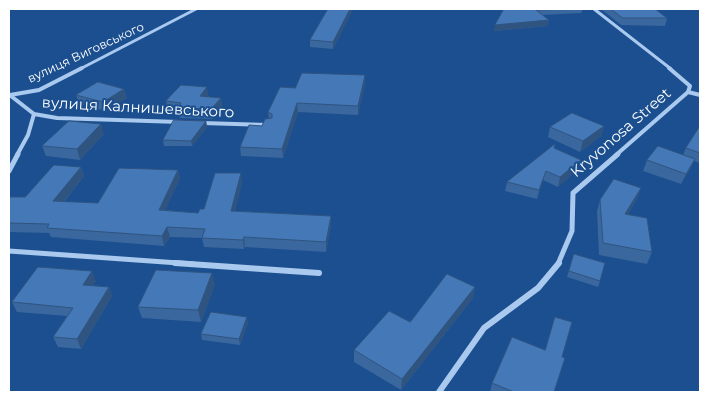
<!DOCTYPE html>
<html>
<head>
<meta charset="utf-8">
<style>
  body { margin:0 }
  #map { position:relative; width:709px; height:401px; overflow:hidden; background:#1b4f8f; font-family:Montserrat,sans-serif }
  canvas { display:block }
  .frame { position:absolute; inset:0; border:10px solid #fff; pointer-events:none }
</style>
</head>
<body>
<div id="map">
<canvas width="709" height="401"></canvas>
<div class="frame"></div>
</div>
<script>
const g = document.querySelector('canvas').getContext('2d');
g.lineJoin = 'round';
function trace(path, color, width, dash) { g.strokeStyle = color; g.lineWidth = width; g.lineCap = dash ? 'butt' : 'round'; g.setLineDash(dash || []); g.stroke(path); }
function fillPath(path, color) { g.fillStyle = color; g.fill(path, 'evenodd'); }
function write(font, color, halo, rows, align = 'center') {
  g.font = font + ' Montserrat,sans-serif'; g.lineWidth = 4; g.setLineDash([]); g.textBaseline = 'middle'; g.strokeStyle = halo; g.fillStyle = color; for (const [text, x, y, turn = 0] of rows) {
    g.save(); g.translate(x, y); g.rotate((+turn || 0) * Math.PI / 180); g.textAlign = isNaN(turn) ? turn : align; if (halo) g.strokeText(text, 0, 0); g.fillText(text, 0, 0); g.restore();
  }
}
trace(new Path2D(`
  M594,9L671,69
  M80,69L196,9`), '#a9c9ee', 3);
trace(new Path2D(`
  M688,92L700,95
  M10,95L39,90L82,68
  M11,96L34,114L57,118L179,122
  M202,123L268,125
  M17,155L28,135L34,114
  M616,155L688,92L690,86L669,68`), '#a9c9ee', 4);
trace(new Path2D(`
  M9,171L18,154
  M9,251L193,264
  M558,264L572,231L573,193L618,154`), '#a9c9ee', 5);
trace(new Path2D(`
  M175,263L319,273
  M439,392L484,328L538,288L559,263`), '#a9c9ee', 6);
fillPath(new Path2D(`
  M504,9H583L581,13L542,15L549,20L547,26L494,31Z
  M601,9H655L667,18L665,26L621,25Z
  M352,11L333,49L310,47V40Z
  M365,75V83L358,115L298,112L283,158L241,156L240,147L269,119L268,112L295,88Z
  M124,89L127,98L106,111L79,104L76,95Z
  M209,97L221,98L222,108L213,119L180,118L178,112L168,111L166,101Z
  M206,121L207,127L192,146H164L163,140Z
  M604,126L601,136L580,152L548,137L550,127Z
  M700,126V163L694,161L690,169L681,184L643,171L647,160L683,155L686,148Z
  M104,134L80,160L46,156L42,146Z
  M554,148L581,160L578,169L558,187L543,180L537,199L505,191L507,182Z
  M81,167L84,176L64,202L98,203L178,170L180,179L165,210L198,213L242,182L235,211L331,216V225L326,252L245,247L244,249L204,247L202,238L170,237L164,246L51,237L49,233L9,232V197H25Z
  M641,188L637,199L628,214L652,252L647,264L599,255L597,211L600,200Z
  M574,254L600,281L598,287L567,277Z
  M96,281L92,285L109,287L112,296L81,349L58,347L53,337L67,316L17,312L12,302Z
  M215,284L201,322L142,318L138,307Z
  M475,287L473,298L401,390L354,362V350Z
  M248,323L240,345L202,340L201,334Z
  M562,357L554,392H490L492,383Z`), '#3a679d');
fillPath(new Path2D(`
  M350,9H352V11L333,49V42Z
  M549,20L547,26L494,31L495,25Z
  M365,75V83L358,115V106Z
  M207,87L209,97L200,96Z
  M124,89L127,98L106,111L103,102Z
  M221,98L222,108L213,119L211,109Z
  M297,103L298,112L283,158L282,149Z
  M206,121L207,127L192,146L191,141Z
  M101,124L104,134L80,160L77,149Z
  M604,126L601,136L580,152L583,141Z
  M695,159L690,169L681,184L686,174Z
  M581,160L578,169L558,187L560,177Z
  M81,167L84,176L57,210L53,201Z
  M178,170L180,179L161,219L159,210Z
  M546,171L543,180L537,199L539,190Z
  M241,173L242,182L233,220L231,211Z
  M641,188L637,199L621,225L625,214Z
  M331,216V225L326,252V242Z
  M167,227L170,237L164,246L162,236Z
  M244,237L245,247L244,249L243,240Z
  M92,271L96,281L87,294L83,285Z
  M212,273L215,284L201,322L198,310Z
  M109,287L112,296L81,349L77,339Z
  M475,287L473,298L401,390L402,379Z
  M247,317L248,323L240,345L239,339Z`), '#305480');
const building = new Path2D(`
  M328,9H350L333,42L310,40Z
  M504,9H564L536,10L549,20L495,25Z
  M611,9H655L667,18H623Z
  M302,73L365,75L358,106L297,103L282,149L240,147L249,125L262,126L265,119L272,118V114L268,112L280,87L295,88Z
  M98,82L124,89L103,102L76,95Z
  M181,85L207,87L200,96L221,98L211,109L178,108L181,103L166,101Z
  M572,113L604,126L583,141L550,127Z
  M174,120L206,121L191,141L163,140Z
  M69,121L101,124L77,149L42,146Z
  M700,126V153L686,148Z
  M555,144L554,148L581,160L560,177L546,171L539,190L507,182Z
  M658,146L695,159L686,174L647,160Z
  M54,165L81,167L53,201L98,203L119,168L178,170L159,210L198,213L200,209H204L215,173H241L231,211L331,216L326,242L244,237L243,240L202,238L205,229L167,227L162,236L47,228L49,224L9,223V197H25Z
  M614,179L641,188L625,214L647,218L652,252L603,243L600,200Z
  M574,254L605,263L600,281L569,271Z
  M38,267L92,271L83,285L109,287L77,339L53,337L73,308L12,302Z
  M156,270L212,273L198,310L138,307Z
  M447,274L475,287L402,379L354,350L389,311L410,322Z
  M211,312L247,317L239,339L201,334Z
  M555,317L572,322L562,357L565,358L554,392H514L492,383L512,337L545,350Z`);
fillPath(building, '#4478b7');
trace(building, '#305480', 1);
write('12px', '#fff', '#1b4f8f', [
  ["вулиця Виговського",86,53,-25]
]);
write('15px', '#fff', '#1b4f8f', [
  ["вулиця Калнишевського",138,108,3],
  ["Kryvonosa Street",621,133,-41]
]);
</script>
</body>
</html>
